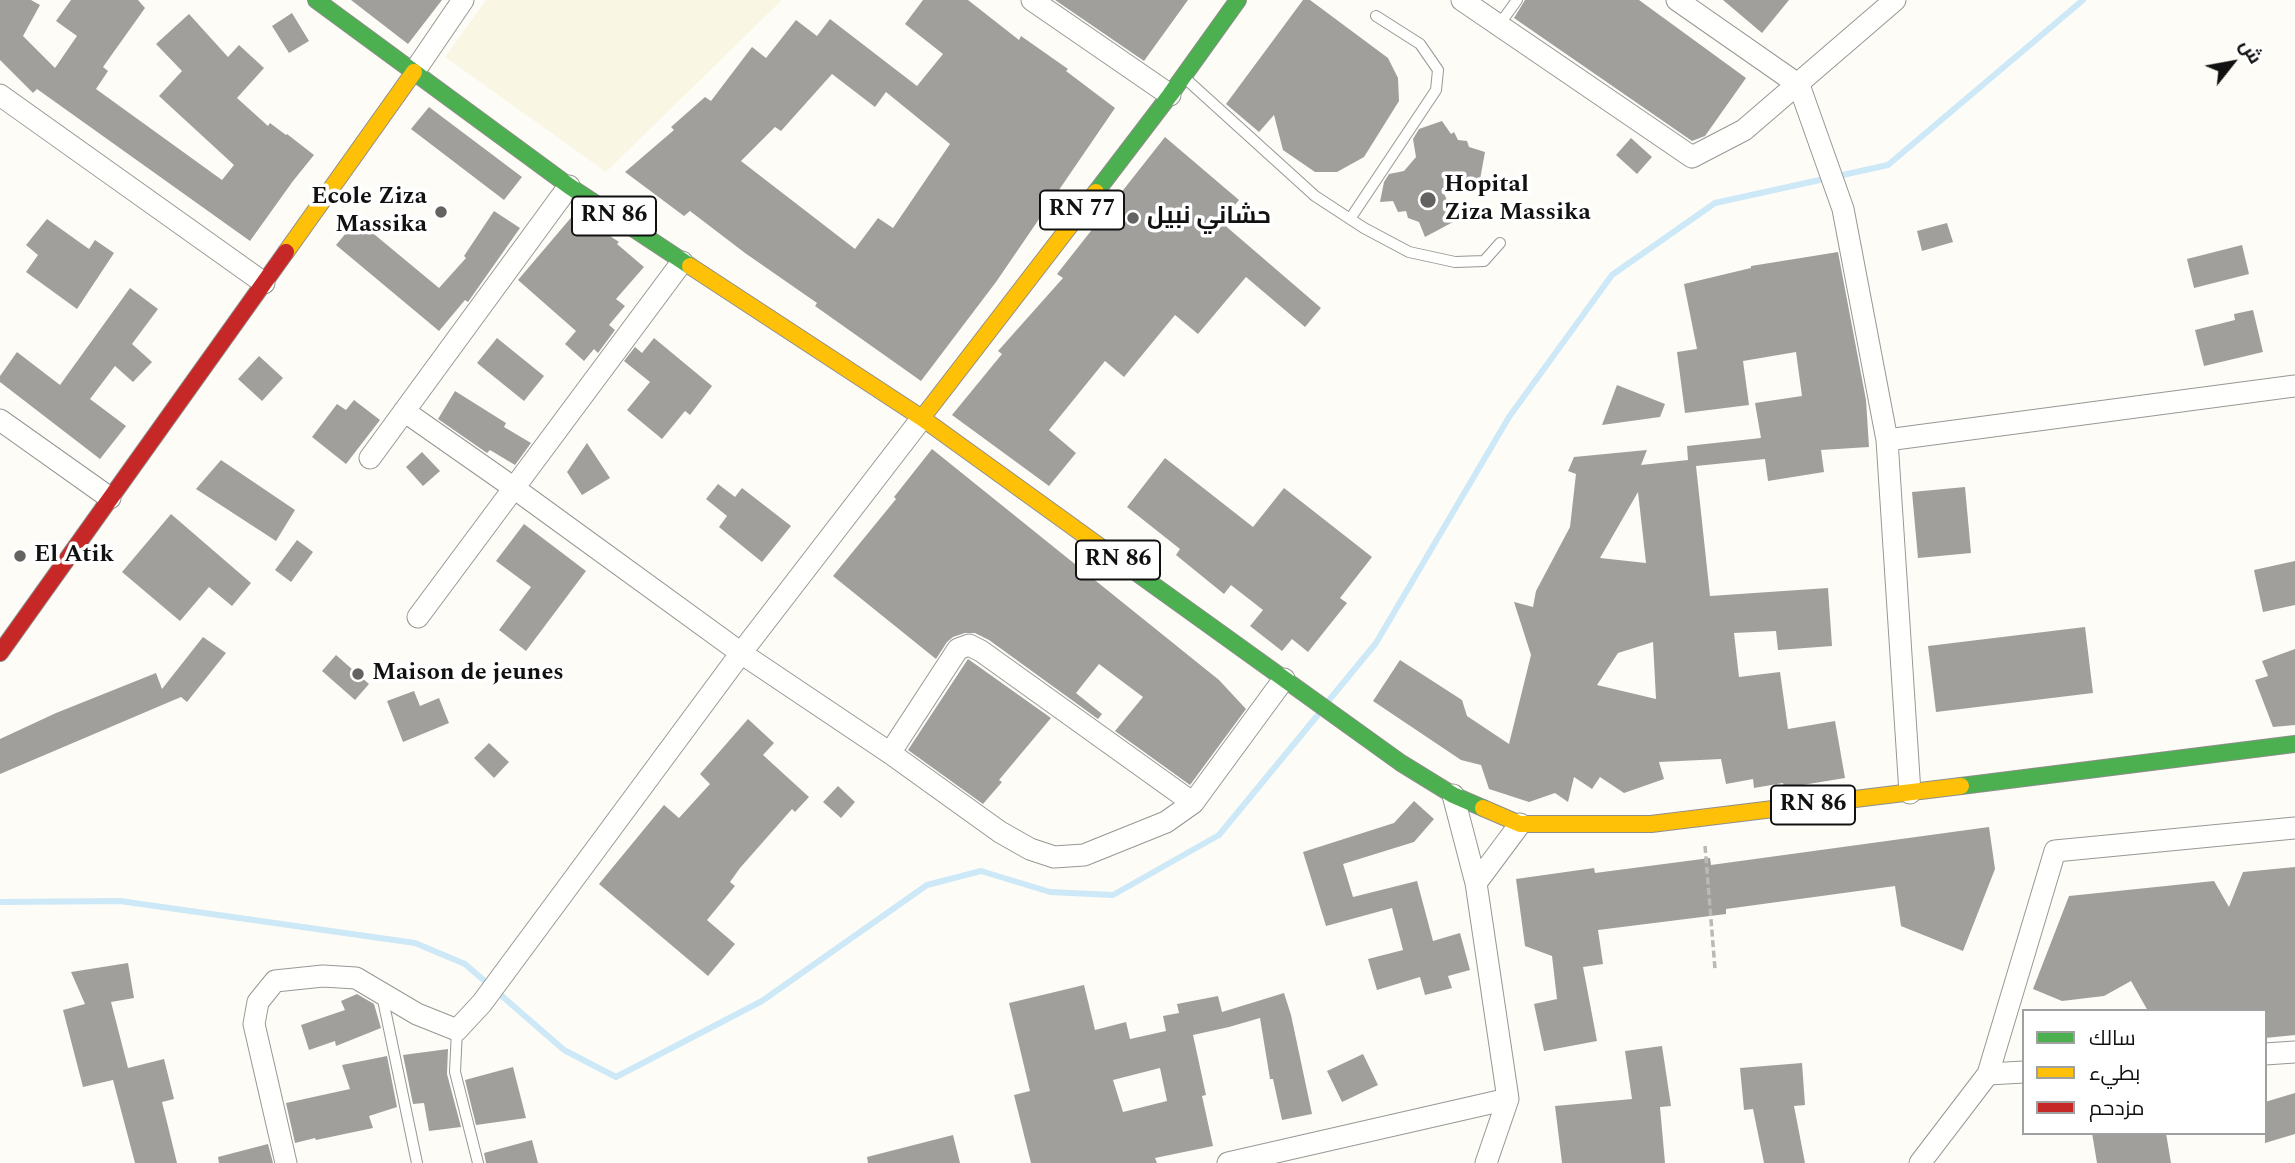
<!DOCTYPE html>
<html>
<head>
<meta charset="utf-8">
<style>
  body { margin:0 }
  #map { position:relative; width:2295px; height:1163px; overflow:hidden; background:#fdfcf7; font-family:Spectral,Cairo,serif }
  canvas { display:block }
  .legend { position:absolute; left:2022px; top:1009px; width:245px; height:126px; box-sizing:border-box; background:#fff; border:2px solid #a0a0a0; margin:0; padding:9px 12px; list-style:none; font-size:21px; color:#111 }
  .legend li { display:flex; align-items:center; gap:14px; height:35px }
  .legend b { width:35px; border:2px solid #a0a0a0 }
  .north { position:absolute; left:2197px; top:28px; width:70px; height:70px; -webkit-text-stroke:5px #fff; paint-order:stroke; rotate:59deg; font-size:19px; font-weight:700; line-height:28px; text-align:center; color:#111 }
  .north::after { content:''; display:block; margin:auto; width:24px; height:32px; background:#111; clip-path:polygon(50% 0,100% 100%,50% 72%,0 100%) }
</style>
</head>
<body>
<div id="map">
<canvas width="2295" height="1163"></canvas>
<ul class="legend">
<li><b style="height:9px;background:#4caf50"></b>سالك</li>
<li><b style="height:9px;background:#ffc107"></b>بطيء</li>
<li><b style="height:9px;background:#c62828"></b>مزدحم</li>
</ul>
<div class="north">ش</div>
</div>
<script>
const g = document.querySelector('canvas').getContext('2d');
g.lineJoin = 'round';
function fillPath(path, color) { g.fillStyle = color; g.fill(path, 'evenodd'); }
function trace(path, color, width, dash) { g.strokeStyle = color; g.lineWidth = width; g.lineCap = dash ? 'butt' : 'round'; g.setLineDash(dash || []); g.stroke(path); }
function write(font, color, halo, rows, align = 'center') {
  g.font = font + ' Spectral,Cairo,serif'; g.lineWidth = 7; g.setLineDash([]); g.textBaseline = 'middle'; g.strokeStyle = halo; g.fillStyle = color; for (const [text, x, y, turn = 0] of rows) {
    g.save(); g.translate(x, y); g.rotate((+turn || 0) * Math.PI / 180); g.textAlign = isNaN(turn) ? turn : align; if (halo) g.strokeText(text, 0, 0); g.fillText(text, 0, 0); g.restore();
  }
}
fillPath(new Path2D(`
  M486,0H782L606,172L445,57Z`), '#f9f7e4');
trace(new Path2D(`
  M1330,699L1376,643L1509,417L1612,275L1715,203L1888,165L2083,0
  M0,902L120,901L415,943L465,964L564,1050L616,1077L762,1001L927,885L981,871L1050,892L1113,895L1219,835L1317,716`), '#cde8f7', 6);
fillPath(new Path2D(`
  M0,0H31L40,5L23,36L55,68L77,36L56,21L71,0H138L145,8L103,67L108,71L96,89L222,180L234,165L159,96L182,71L156,44L189,14L228,57L239,45L264,68L237,98L268,126L270,123L286,135L287,134L314,155L293,181L250,241L37,89L33,93L0,60Z
  M351,0H442L408,44Z
  M923,0H968L1019,40L1021,36L1068,69L1066,71L1115,108L996,282L921,381L815,306L817,303L745,253L690,211L684,216L625,172L674,130L671,127L705,97L711,101L752,47L766,58L796,20L817,36L830,19L917,86L943,54L905,24ZM832,74L875,107L886,92L950,144L893,228L878,218L855,249L741,161L775,127L781,131Z
  M1055,0H1188L1144,61Z
  M1303,0H1310L1388,58L1398,78L1399,101L1364,157L1337,172H1315L1283,150L1274,115L1259,132L1226,104Z
  M1525,0H1639L1746,78L1705,136L1692,141L1514,18Z
  M1723,0H1789L1762,33Z
  M292,13L309,41L289,53L272,26Z
  M429,107L522,177L504,200L411,129Z
  M1442,121L1451,134L1454,132L1458,140L1467,141L1469,147L1485,152L1479,185L1442,188L1455,221L1425,237L1419,222L1408,218L1406,211L1398,212L1393,201L1380,202L1384,182L1389,174L1404,171L1416,157L1413,139L1419,129Z
  M1165,137L1239,200L1221,222L1321,308L1305,327L1246,277L1198,334L1175,315L1124,377L1105,361L1049,430L1076,453L1049,486L952,415L1002,354L998,351L1063,278L1057,274Z
  M1631,138L1652,157L1637,174L1616,155Z
  M494,211L520,228L468,302L465,300L439,331L336,245L357,220L439,288L466,258L464,256Z
  M575,213L619,242L617,244L644,267L616,299L625,306L609,325L615,330L598,353L594,349L584,361L565,344L576,331L518,280Z
  M47,219L89,249L95,240L114,253L77,309L26,272L38,255L26,245Z
  M1947,223L1953,242L1922,251L1917,231Z
  M2242,245L2249,274L2194,288L2187,259Z
  M1838,252L1866,400L1869,447L1821,450L1824,472L1768,481L1765,459L1696,466L1710,596L1828,588L1832,646L1778,650L1776,631L1734,633L1739,677L1780,672L1788,729L1835,721L1845,778L1784,788L1783,783L1754,788L1753,779L1726,784L1721,759L1659,762L1664,779L1624,793L1600,777L1592,789L1574,777L1568,802L1555,793L1529,802L1489,789L1481,765L1461,760L1373,701L1400,660L1462,700L1467,716L1509,744L1531,655L1514,602L1533,607L1536,591L1570,527L1576,474L1568,471L1574,457L1647,450L1641,465L1688,460L1687,446L1761,438L1755,403L1802,396L1796,352L1743,361L1749,405L1685,413L1677,352L1697,349L1684,284L1751,268V266ZM1638,492L1646,563L1600,558ZM1653,642L1656,699L1597,685L1618,653Z
  M130,288L158,309L132,344L152,362L133,382L115,366L90,399L126,426L100,459L0,382V376L17,352L60,385Z
  M2253,310L2263,352L2204,366L2195,330L2235,320L2234,314Z
  M497,338L544,376L524,401L477,363Z
  M654,338L712,386L690,415L685,411L662,439L627,410L650,382L624,361L635,347L642,353Z
  M259,356L283,378L262,401L238,379Z
  M1617,385L1665,404L1660,417L1602,425Z
  M455,391L506,423L504,427L531,443L515,465L490,450L487,453L438,419Z
  M354,400L380,420L346,464L312,437L337,404L346,410Z
  M587,443L610,478L582,495L567,472Z
  M932,449L1219,680L1246,709L1190,785L1115,731L1143,697L1099,664L1076,693L1102,714L1098,719L989,640L975,633H965L953,637L947,642L936,659L833,576L896,499L894,497Z
  M422,452L440,471L423,486L406,467Z
  M1165,458L1253,527L1284,488L1372,557L1340,598L1347,603L1308,652L1292,639L1282,651L1250,626L1263,610L1231,585L1224,594L1176,555L1180,549L1127,507Z
  M221,460L295,510L276,541L196,489Z
  M718,484L735,497L742,488L791,526L762,562L719,527L727,516L706,499Z
  M1965,487L1971,553L1918,558L1912,492Z
  M171,514L251,583L232,606L209,587L180,621L122,572Z
  M524,524L586,571L526,651L499,630L531,587L496,561Z
  M297,540L313,552L291,582L275,570Z
  M2295,561V605L2263,612L2254,570Z
  M2085,627L2093,693L1936,712L1928,646Z
  M203,637L226,653L187,702L181,697L0,774V739L56,713L156,673L162,689Z
  M2295,649V725L2273,727L2255,680L2268,676L2262,661Z
  M336,655L369,684L355,700L322,671Z
  M968,659L1051,718L999,780L1002,782L983,804L908,750Z
  M414,691L420,706L439,698L449,723L403,742L387,701Z
  M748,719L774,743L763,755L809,797L795,812L792,809L740,868L730,882L735,886L707,920L735,944L708,976L599,884L664,805L679,818L710,784L700,774Z
  M489,743L509,762L494,778L474,758Z
  M838,786L855,802L841,818L823,802Z
  M1414,801L1434,819L1414,842L1343,864L1353,897L1417,881L1433,941L1460,933L1470,970L1448,976L1452,988L1425,995L1420,977L1377,990L1368,959L1403,950L1392,908L1326,926L1303,852L1394,823Z
  M1989,827L1995,869L1963,951L1901,926L1895,886L1726,909V914L1598,930L1603,964L1583,967L1597,1041L1544,1051L1534,1004L1557,999L1552,956L1525,946L1516,879L1594,868L1595,873L1710,858L1711,865Z
  M2295,867V1035L2265,1038V1011H2148L2131,981L2104,996L2062,1001L2033,989L2069,896L2214,881L2229,907L2243,872Z
  M128,963L134,998L111,1002L128,1068L164,1059L174,1099L162,1102L177,1163H135L113,1080L83,1087L63,1010L85,1004L71,972Z
  M1084,985L1095,1030L1126,1022L1130,1039L1166,1031L1163,1016L1179,1013L1177,1004L1218,996L1222,1012L1284,993L1291,1015L1312,1114L1282,1120L1273,1079H1270L1260,1018L1229,1027L1193,1035L1206,1095L1202,1096L1213,1146L1155,1158L1157,1163H1031L1014,1095L1030,1091L1009,1003ZM1160,1068L1167,1101L1123,1112L1113,1080Z
  M357,994L374,1004L381,1028L336,1046L335,1041L309,1050L301,1025L345,1010L341,1001Z
  M1662,1046L1671,1106L1660,1107L1665,1163H1562L1555,1106L1632,1099L1625,1051Z
  M448,1049L447,1074L461,1127L429,1131L424,1103L413,1104L403,1055Z
  M1363,1054L1378,1085L1342,1102L1327,1071Z
  M387,1056L397,1107L369,1116L373,1128L316,1140L315,1138L295,1143L286,1103L350,1089L342,1065Z
  M1802,1063L1805,1105L1794,1106L1805,1163H1764L1753,1109L1744,1110L1740,1068Z
  M513,1067L526,1118L476,1125L465,1080Z
  M2295,1093V1134L2265,1143V1102Z
  M2092,1133H2166L2171,1163H2097Z
  M953,1135L960,1163H868L867,1157Z
  M532,1140L538,1163H486L484,1153Z
  M268,1144L273,1163H219L218,1157Z`), '#a19f9c');
const lane = new Path2D(`
  M1499,25L1517,0
  M1187,80L1315,196L1364,228L1409,252L1455,262L1484,261L1500,243
  M1350,219L1436,90L1438,70L1420,44L1376,16
  M382,995L417,1163
  M457,1030L455,1072L478,1163`);
const street = new Path2D(`
  M1032,0L1170,95
  M1462,0L1692,157L1744,130L1895,0
  M1677,0L1799,85L1843,209L1887,440L1910,793
  M414,72L463,0
  M0,95L264,283
  M404,411L514,488L741,653L890,753L1000,832L1030,849L1054,857L1084,855L1166,822L1193,803
  M0,420L110,498
  M1887,440L2295,386
  M370,458L569,186
  M418,617L682,262
  M890,753L958,649L969,645L981,651L1193,803L1284,679
  M1476,883L1520,824
  M2265,1054L2295,1052
  M1988,1074L2024,1072
  M286,1163L254,1024L258,1002L275,981L323,976L356,978L417,1014L457,1030L482,1003L741,653L922,418
  M1228,1163L1508,1099L1476,883L1453,795
  M1486,1163L1508,1099
  M1920,1163L1988,1074L2055,851L2295,828`);
const fast = new Path2D(`
  M316,0L569,186L690,266
  M1096,192L1170,95L1238,0
  M1127,566L1401,763L1453,795L1483,808
  M1961,786L2295,744`);
const slow = new Path2D(`
  M286,252L414,72
  M690,266L922,418L1127,566
  M922,418L1096,192
  M1483,808L1520,824H1651L1961,786`);
const jam = new Path2D(`
  M0,653L286,252`);
trace(lane, '#979795', 12);
trace(street, '#979795', 23);
trace(fast, '#8e8d8b', 18);
trace(slow, '#8e8d8b', 18);
trace(jam, '#8e8d8b', 18);
trace(new Path2D(`
  M1705,846L1715,969`), '#b9b9b8', 3.5, [7, 3.5]);
trace(lane, '#fffffe', 10);
trace(street, '#fffffe', 21);
trace(fast, '#4caf50', 16);
trace(slow, '#ffc107', 16);
trace(jam, '#c62828', 16);
for (const [x, y, r, color] of [
  [1428,200,9,"#646362"],
  [441,212,7,"#646362"],
  [1133,218,7,"#646362"],
  [20,556,7,"#646362"],
  [358,674,7,"#646362"]
]) { const dot = new Path2D(); dot.arc(x, y, r, 0, 2 * Math.PI); g.fillStyle = color; g.fill(dot); trace(dot, '#fff', 2.5); }
for (const [x, y, w] of [
  [1082,210,84],
  [614,216,84],
  [1118,560,84],
  [1813,805,84]
]) { const box = new Path2D(); box.roundRect(x - w / 2, y - 19.5, w, 39, 5); g.fillStyle = '#fff'; g.fill(box); trace(box, '#111', 2); }
write('bold 23px', '#111', null, [
  ["RN 77",1082,210],
  ["RN 86",614,216],
  ["RN 86",1118,560],
  ["RN 86",1813,805]
]);
write('bold 24px', '#111', '#fff', [
  ["Hopital",1444,186],
  ["Ziza Massika",1444,214],
  ["Ecole Ziza",427,198,"right"],
  ["Massika",427,226,"right"],
  ["حشاني نبيل",1147,218],
  ["El Atik",34,556],
  ["Maison de jeunes",372,674]
], 'left');
</script>
</body>
</html>
